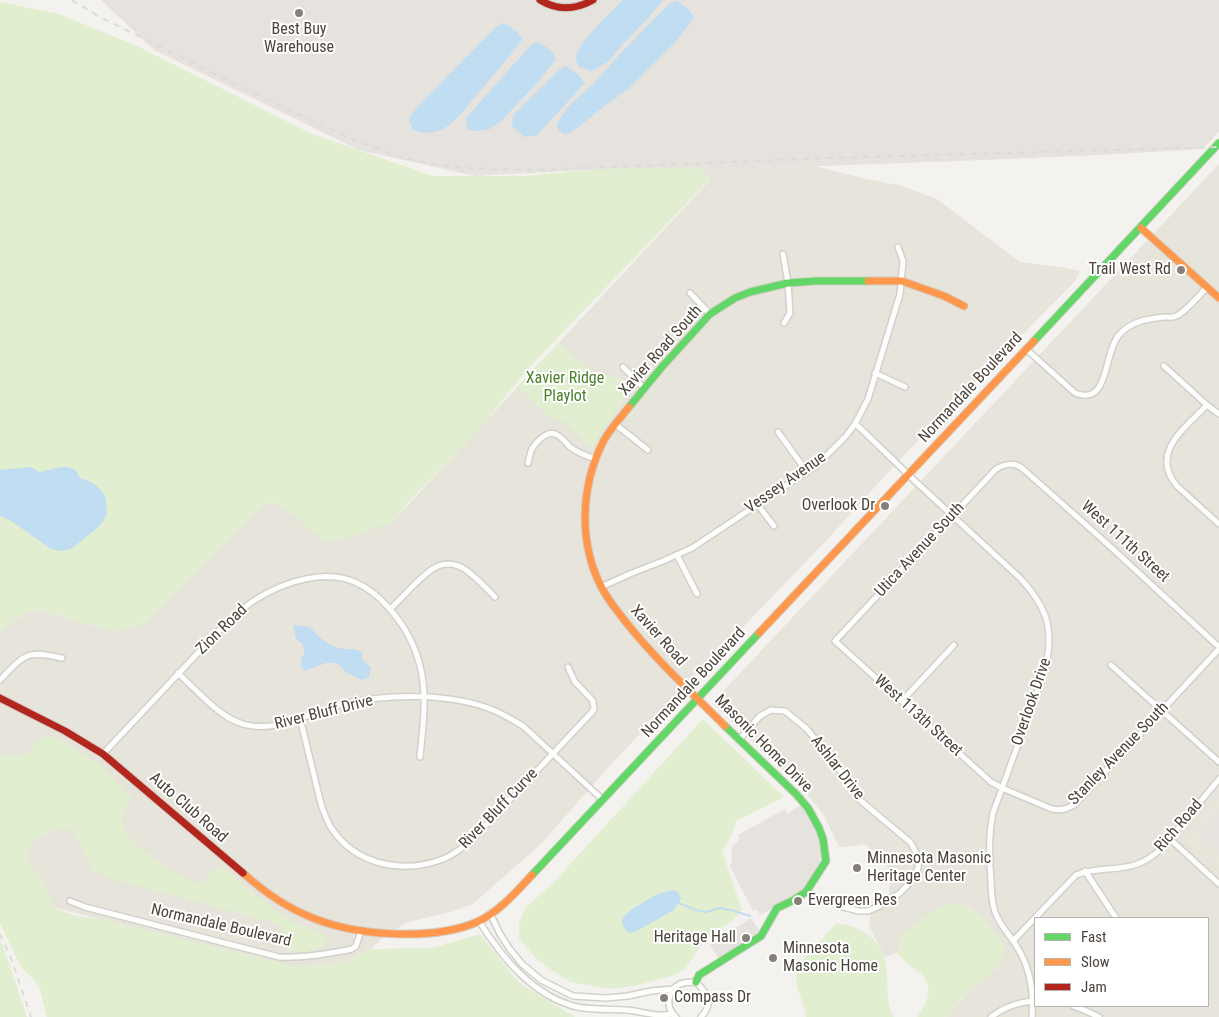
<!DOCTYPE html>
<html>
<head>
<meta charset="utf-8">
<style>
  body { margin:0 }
  #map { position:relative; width:1219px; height:1017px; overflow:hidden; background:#f4f2ee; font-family:"Roboto Condensed",sans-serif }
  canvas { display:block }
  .legend { position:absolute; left:1034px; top:917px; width:175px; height:90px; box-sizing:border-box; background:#fff; border:1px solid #b7b4b0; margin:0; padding:6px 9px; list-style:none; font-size:15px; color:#4b4439 }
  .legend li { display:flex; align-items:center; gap:10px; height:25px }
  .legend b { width:25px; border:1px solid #b7b4b0 }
</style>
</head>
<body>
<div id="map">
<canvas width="1219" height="1017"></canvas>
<ul class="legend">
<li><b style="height:6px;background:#63d668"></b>Fast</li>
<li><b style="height:6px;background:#ff974d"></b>Slow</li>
<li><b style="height:6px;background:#b3261e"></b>Jam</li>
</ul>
</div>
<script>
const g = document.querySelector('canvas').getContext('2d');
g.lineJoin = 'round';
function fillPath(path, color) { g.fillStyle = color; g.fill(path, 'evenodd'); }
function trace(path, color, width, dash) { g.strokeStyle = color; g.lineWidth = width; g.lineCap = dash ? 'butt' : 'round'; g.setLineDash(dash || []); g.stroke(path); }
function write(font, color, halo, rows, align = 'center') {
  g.font = font + ' "Roboto Condensed",sans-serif'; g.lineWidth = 4; g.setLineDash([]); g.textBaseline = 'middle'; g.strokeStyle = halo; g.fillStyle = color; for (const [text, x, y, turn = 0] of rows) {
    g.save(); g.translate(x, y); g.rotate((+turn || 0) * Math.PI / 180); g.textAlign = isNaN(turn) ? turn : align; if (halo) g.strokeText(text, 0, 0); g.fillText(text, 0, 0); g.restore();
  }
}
fillPath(new Path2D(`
  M1219,164V1017H946L969,992L997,968L983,919L968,907L952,902L903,934L897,953L885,957L869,926L871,913L883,903L889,893L891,872L880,857L865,844L855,846L839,847L823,814L799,784L769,758L712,703ZM1035,918H1208V1006H1035Z
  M815,166L862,178L902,186L937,199L1020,262L1060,267L1080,271L1075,281L905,454L823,544L613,762L542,843L473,904L451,912L408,922L384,936L371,949L347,961L301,968L163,935L52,907L26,889L0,849V631L10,623L34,609L113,631L145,623L265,503L279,504L343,538L394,520L710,180L698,167Z`), '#e7e4dc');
fillPath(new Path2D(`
  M101,0H1219V131L1203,149L1099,155L958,161L821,166L604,169L475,176L359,150L154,50Z`), '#e6e2de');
fillPath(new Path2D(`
  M1219,796V870L1183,838Z`), '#eae5da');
fillPath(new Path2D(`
  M0,2L59,14L135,45L310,133L432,176H526L598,169L698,167L710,179L526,371L473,437L414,496L392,522L363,533L325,542L280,504L265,503L145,623L113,631L34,609L10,623L0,631Z
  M559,342L591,371L608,376L630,381L635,386C619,405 605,424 593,447L581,439L564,422L546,414L517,387Z
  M703,719L784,797L736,821C736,827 726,848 722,851L742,910L732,921L705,939L685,969L675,975L638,985L612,989L570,982L550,969L537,959L519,939V924L525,908L552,884Z
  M48,735L67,744L101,766L132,798L122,812L123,830L140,848L174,872L195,883L206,879L213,869L223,868L288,920L318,931L327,938L325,946C311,953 305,953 289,951L281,939L282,925L112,879L93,870L75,835L65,828L50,832L37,838L26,854L35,871L46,885L53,908L73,915L99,919L302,968L347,961L371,949L433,948L480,934L519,983L575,1017H47L39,986L19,964L0,923V754L10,757L28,753L37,741Z
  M952,902L968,907L984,920L1004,944C1004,969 987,976 971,990C962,998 954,1008 946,1017H917C927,1004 935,987 921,974C917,971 912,968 908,965C904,961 901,957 897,953L903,934L926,916Z
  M837,923C845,925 854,926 860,930C878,939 886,954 887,974C888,989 886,1004 894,1017H806L804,1007L797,987L796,973L805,957Z
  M0,939L9,963L27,1017H0Z`), '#e1eecf');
fillPath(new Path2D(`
  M801,805L813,824L822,850L819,868L809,885L796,896L760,915L757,909L753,911L729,864L732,862L731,855L732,846L740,839L738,835L785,809L787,814Z
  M1219,813V855L1199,836Z
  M751,918L761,933L719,959L710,944Z`), '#e6e3df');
fillPath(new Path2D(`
  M623,0H663L650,16L621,46L609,61L592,71L579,67C578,64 576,62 576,59C574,46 613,10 623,0Z
  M676,1C683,4 692,11 694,18L677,40L628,89L598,111L590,118L571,132L565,135L558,130L557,124L568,107L598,79L624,50L669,4Z
  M503,23C510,26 520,33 522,40C507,59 491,78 475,97C468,105 458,119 449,125C438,134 425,134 413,130L409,119L418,106L497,26Z
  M537,42C544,45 554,52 556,59L539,81L501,121L490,129L478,131L467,130L466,118L531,45Z
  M565,66C572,70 582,76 584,84L537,135L525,137L512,126L513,115L559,70Z
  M31,467L39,472C49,471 67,462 76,471C77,472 79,477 80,478L91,482L99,488L105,496L106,501L107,514L102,523L96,529L71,549L60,551L51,549L13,522L0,516V470Z
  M293,625L310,627C318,636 327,645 339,648C347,650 355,648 362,652V659L371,668L369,677L362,680L346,672L337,663H326L305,671L301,666V658L305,654L302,643L296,639Z
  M673,890L678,892L681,898L674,910L635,932L629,933C626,929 621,926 622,920C624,912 653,896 661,893C665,892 669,891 673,890Z`), '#c0ddf1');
trace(new Path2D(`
  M678,903L699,911L706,912L720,908L731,910L750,916`), '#c0ddf1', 2);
const street = new Path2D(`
  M783,254L788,283L790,313L784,323
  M690,293L710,314
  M1026,349L1075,393C1110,407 1103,353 1119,335C1131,321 1147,319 1164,317C1168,317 1173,318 1176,316C1184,313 1200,295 1207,287
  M1164,366L1207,405L1219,414
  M623,367L644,388
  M875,373L905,387
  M1207,405C1185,428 1149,453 1177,486L1219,524
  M615,424L648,450
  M855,424L860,428L916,482L1020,578C1049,609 1055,633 1044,673L993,813C988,836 989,858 991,881C991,891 992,902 995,912C1000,926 1010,935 1017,947C1031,969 1034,992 1032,1017
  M778,432L807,472
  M528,463C529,459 530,455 531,451C534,444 547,430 555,434C561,436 566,443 570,447C578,453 586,456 596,459
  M757,504L774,526
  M677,555L697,594
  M601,587L632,573L663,561L692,548L817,465L846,436L855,424L868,399L900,294L903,261L898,247
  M390,609C398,602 405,594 412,587C428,571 443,555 466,570C477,578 486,588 495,597
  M1219,647L1103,540L1022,468C1013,462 1005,464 996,469L835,641L991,782L1002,788L1052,809C1061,811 1066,809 1074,805L1219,649
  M1111,665L1219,762
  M178,673C194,688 220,717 240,723C274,735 306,714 339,705C384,694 449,692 493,710C503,714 513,720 523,726L603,800
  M0,680C25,654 26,650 62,658
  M902,701L954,645
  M300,718L321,804C324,813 327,822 332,829C357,866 404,874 443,859C453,855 461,849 470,842L592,712L594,709L593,701L575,682L568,667
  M739,740L760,716L771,710L785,711L807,729L819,744L833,760L861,801L910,842L919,857L918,868L913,879L900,893L880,906L868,911H859L843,907
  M103,754L225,624C235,615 244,607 255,600C283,582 325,568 357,583C368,588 379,597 387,606C402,622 413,641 419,662C428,693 423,725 420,757
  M1170,839L1219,884
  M1085,871L1116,918
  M70,901L85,907L279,957C304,958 328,954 352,949L356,946L361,931
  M490,913L500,934L509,948L522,964L541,980L573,996L606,998L628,996L651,991L673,989
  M479,921C502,958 533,996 577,1007C593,1010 611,1009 627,1010C638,1011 650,1015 661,1015C665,1015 669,1014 672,1014
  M1013,941L1076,875C1086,871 1095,870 1107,869C1131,868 1146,864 1164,846L1219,779
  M1073,1006L1084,1010L1099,1017
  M676,1017C665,1008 667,990 680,984C685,982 691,982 696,982C708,994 714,1003 701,1017
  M991,1017C1004,1007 1018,1002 1035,1001`);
const fast = new Path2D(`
  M1034,341L1219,143
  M629,407L661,368L710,314L735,298L750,292L788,283L816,281H868
  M532,875L759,633
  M696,982L699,975L761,936L777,908L792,901L806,892L826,861L823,839L819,828L808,808L796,794L725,726`);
const slow = new Path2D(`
  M1141,228L1219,298
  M868,281H902L944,296L964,306
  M629,407C621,417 611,428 604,440C580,487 578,544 603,590C609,601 618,612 625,621C655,659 691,692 725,726
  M759,633L1034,341
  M243,873C263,891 287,908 313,918C357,936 433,941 477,922C499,912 516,892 532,875`);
const jam = new Path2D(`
  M540,0C558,11 575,10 593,0
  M0,698L65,731L103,754L243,873`);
trace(street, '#d2d0cb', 8);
trace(fast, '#d3cfc5', 9);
trace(slow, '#d3cfc5', 9);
trace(jam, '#d3cfc5', 9);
trace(street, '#fdfdfc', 5);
trace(fast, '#63d668', 7);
trace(slow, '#ff974d', 7);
trace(jam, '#b3261e', 7);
trace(new Path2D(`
  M72,0L100,17L276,104L354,140L403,158L439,165L464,168L535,170L828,158L1219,147
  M0,934L11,958L31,1017`), '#dbdbda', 2, [6, 6]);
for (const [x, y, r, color] of [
  [299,13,5,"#868178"],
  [1181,270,5,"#868178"],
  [885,506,5,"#868178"],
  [857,868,5,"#868178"],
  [798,901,5,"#868178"],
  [746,938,5,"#868178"],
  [773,958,5,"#868178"],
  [664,998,5,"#868178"]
]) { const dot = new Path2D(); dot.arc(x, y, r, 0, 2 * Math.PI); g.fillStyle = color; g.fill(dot); trace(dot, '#fff', 2); }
write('16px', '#4b4439', '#fff', [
  ["Best Buy",299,30,"center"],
  ["Warehouse",299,48,"center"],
  ["Trail West Rd",1171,270,"right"],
  ["Overlook Dr",875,506,"right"],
  ["Minnesota Masonic",867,859],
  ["Heritage Center",867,877],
  ["Evergreen Res",808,901],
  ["Heritage Hall",736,938,"right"],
  ["Minnesota",783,949],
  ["Masonic Home",783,967],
  ["Compass Dr",674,998]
], 'left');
write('16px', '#4b4439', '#fff', [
  ["Xavier Road South",661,351,-48],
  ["Normandale Boulevard",971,388,-47],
  ["Vessey Avenue",786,483,-35],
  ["West 111th Street",1125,542,42],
  ["Utica Avenue South",920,550,-47],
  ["Zion Road",222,630,-44],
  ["Xavier Road",658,636,48],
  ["Normandale Boulevard",694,683,-47],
  ["Overlook Drive",1032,702,-71],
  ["River Bluff Drive",324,713,-14],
  ["West 113th Street",918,716,42],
  ["Masonic Home Drive",763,744,45],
  ["Stanley Avenue South",1119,754,-46],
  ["Ashlar Drive",837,768,52],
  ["Auto Club Road",188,808,41],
  ["River Bluff Curve",499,809,-46],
  ["Rich Road",1179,826,-49],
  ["Normandale Boulevard",221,926,13]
]);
write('16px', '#4a7f2a', '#fff', [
  ["Xavier Ridge",565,379],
  ["Playlot",565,397]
]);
</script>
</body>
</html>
